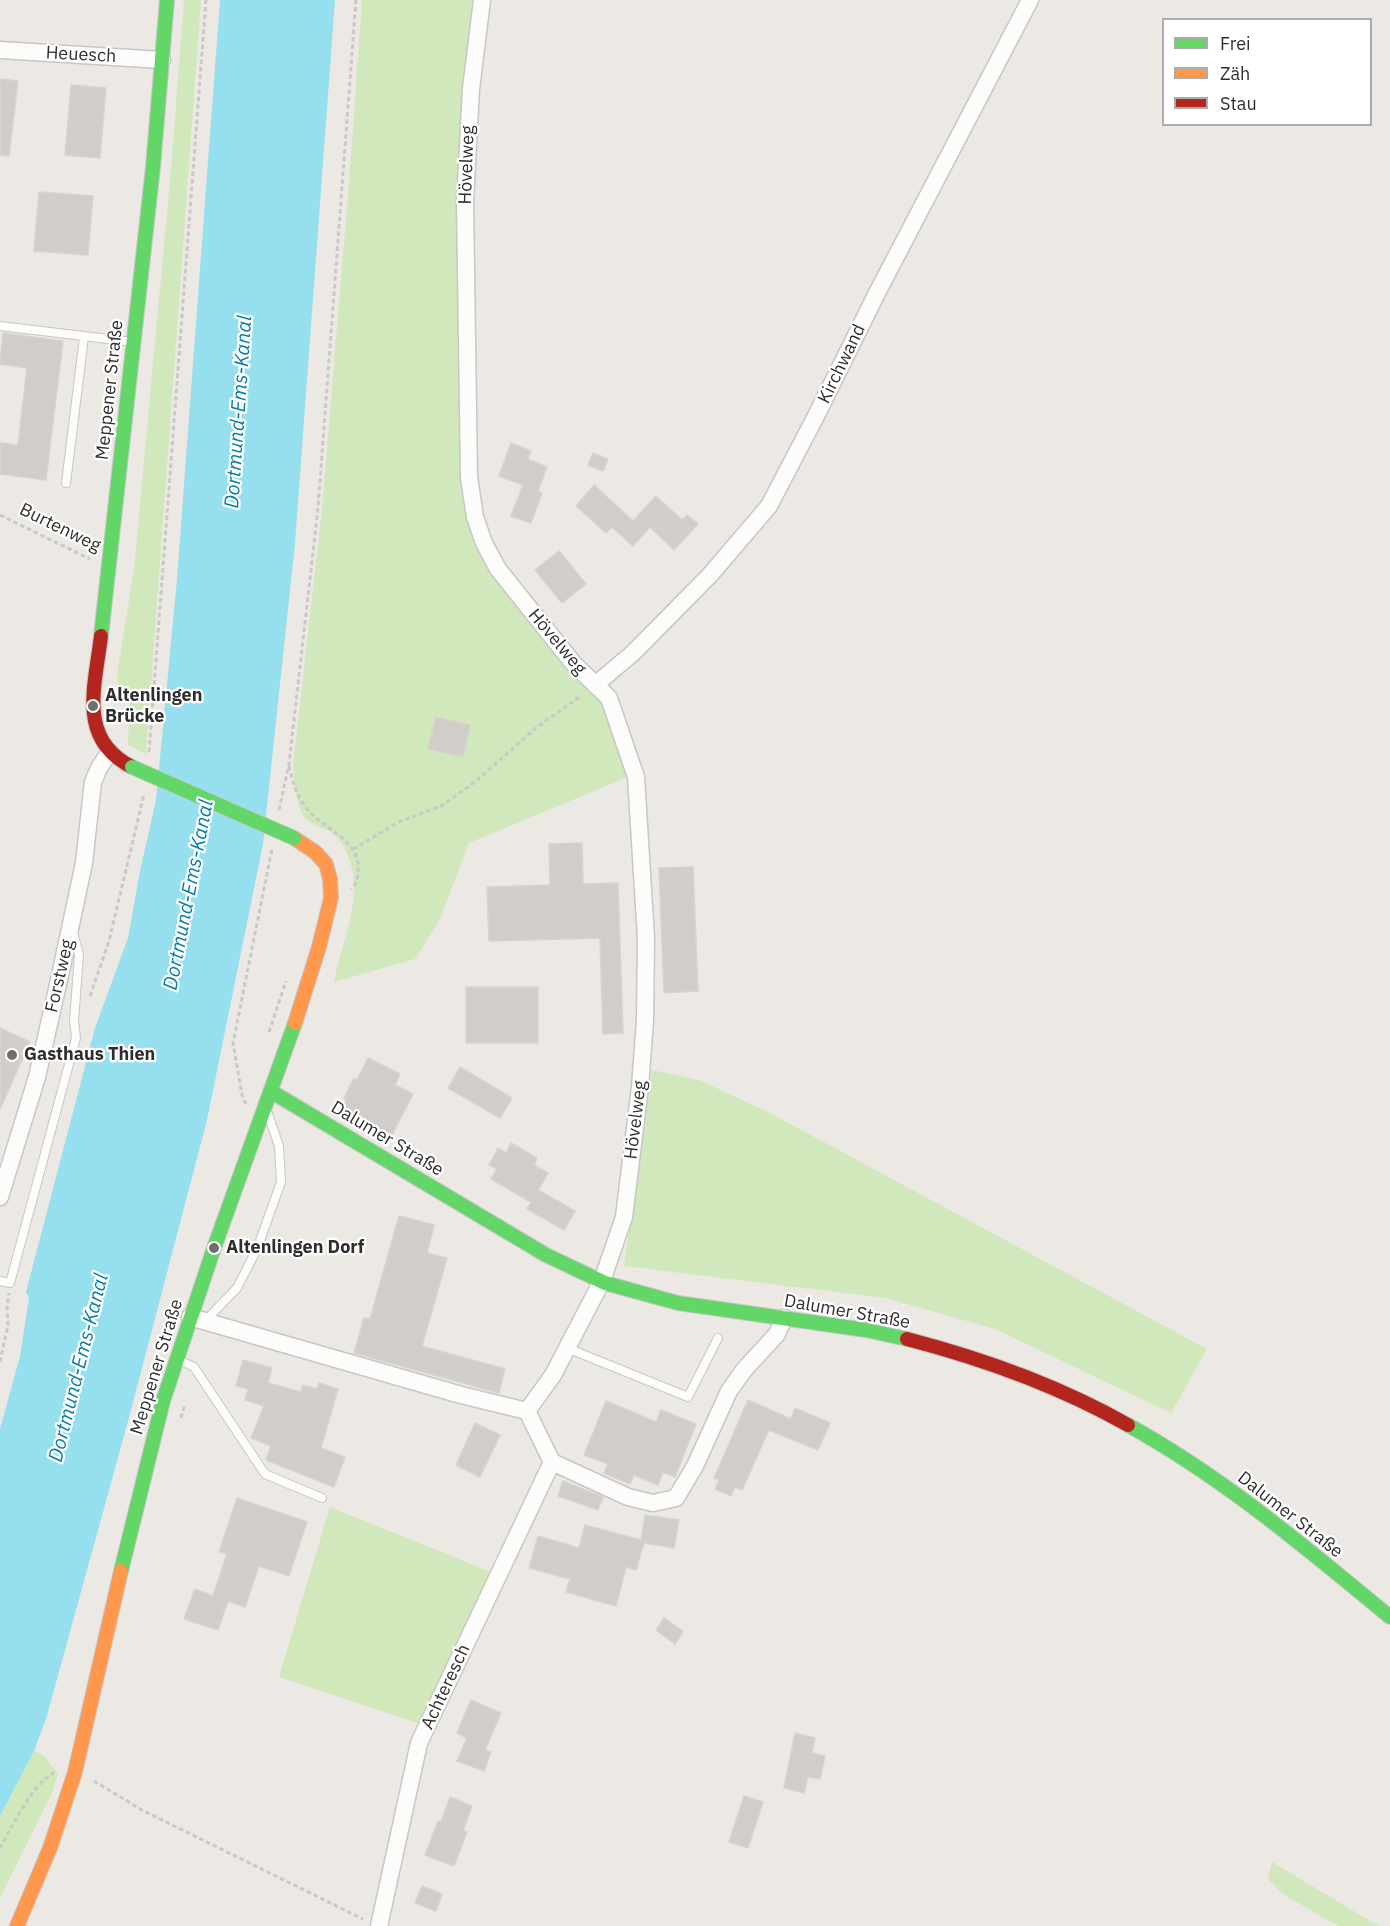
<!DOCTYPE html>
<html>
<head>
<meta charset="utf-8">
<style>
  body { margin:0 }
  #map { position:relative; width:1390px; height:1926px; overflow:hidden; background:#ece8e4; font-family:"IBM Plex Sans",sans-serif }
  canvas { display:block }
  .legend { position:absolute; left:1162px; top:18px; width:210px; height:108px; box-sizing:border-box; background:#fff; border:2px solid #ababab; margin:0; padding:8px 10px; list-style:none; font-size:18px; color:#2e2e2e }
  .legend li { display:flex; align-items:center; gap:12px; height:30px }
  .legend b { width:30px; border:2px solid #ababab }
</style>
</head>
<body>
<div id="map">
<canvas width="1390" height="1926"></canvas>
<ul class="legend">
<li><b style="height:8px;background:#63d668"></b>Frei</li>
<li><b style="height:8px;background:#ff974d"></b>Zäh</li>
<li><b style="height:8px;background:#b3261e"></b>Stau</li>
</ul>
</div>
<script>
const g = document.querySelector('canvas').getContext('2d');
g.lineJoin = 'round';
function fillPath(path, color) { g.fillStyle = color; g.fill(path, 'evenodd'); }
function trace(path, color, width, dash) { g.strokeStyle = color; g.lineWidth = width; g.lineCap = dash ? 'butt' : 'round'; g.setLineDash(dash || []); g.stroke(path); }
function write(font, color, halo, rows, align = 'center') {
  g.font = font + ' "IBM Plex Sans",sans-serif'; g.lineWidth = 4.5; g.setLineDash([]); g.textBaseline = 'middle'; g.strokeStyle = halo; g.fillStyle = color; for (const [text, x, y, turn = 0] of rows) {
    g.save(); g.translate(x, y); g.rotate((+turn || 0) * Math.PI / 180); g.textAlign = isNaN(turn) ? turn : align; if (halo) g.strokeText(text, 0, 0); g.fillText(text, 0, 0); g.restore();
  }
}
fillPath(new Path2D(`
  M184,0H201L146,754L128,745L130,700L119,694L117,675L134,569L171,170Z
  M362,0H482L464,201L480,543L606,700L630,776L469,843L440,919L415,959L334,982C340,950 359,907 353,874C351,861 344,842 333,834C326,828 316,827 308,821C296,812 294,779 293,765L322,509L351,157Z
  M652,1070L699,1080L768,1112L1207,1349L1171,1413L995,1329L886,1298L624,1266Z
  M330,1507L491,1572L420,1724L279,1677Z
  M34,1751L45,1757L58,1774L52,1793L0,1898V1816Z
  M1272,1862L1375,1924L1380,1926H1338L1283,1894L1268,1879Z`), '#d1e7bc');
fillPath(new Path2D(`
  M220,0H335L295,543L263,844L207,1120L130,1414L46,1719L34,1751L0,1816V1429L20,1356L29,1298L26,1292L95,1028L128,938L140,871L156,800L177,579Z`), '#96dfef');
const building = new Path2D(`
  M0,79L18,81L9,156L0,155Z
  M71,85L106,88L100,158L65,155Z
  M39,192L93,196L88,255L34,251Z
  M3,333L63,341L46,480L0,474V443L18,445L27,368L0,364Z
  M511,443L531,451L528,459L547,467L538,491L542,493L531,523L511,516L523,485L499,476Z
  M593,453L608,459L603,471L588,465Z
  M594,485L633,521L656,496L682,520L687,515L698,524L674,550L650,527L633,546L612,527L606,533L576,506Z
  M559,551L586,584L562,603L535,570Z
  M436,717L470,725L463,757L428,749Z
  M582,843L583,884L618,883L623,1033L603,1034L600,938L489,941L487,887L550,885L549,844Z
  M693,867L698,991L664,993L659,868Z
  M466,987H538V1043H466Z
  M0,1028L30,1042L0,1109Z
  M368,1058L400,1074L395,1085L413,1094L391,1137L341,1111L346,1100L344,1098L354,1078L357,1080Z
  M460,1067L512,1098L500,1118L448,1088Z
  M511,1143L537,1158L534,1165L548,1173L538,1190L575,1211L564,1230L527,1209L531,1202L491,1179L497,1169L489,1165L498,1148L506,1153Z
  M399,1216L434,1225L427,1253L447,1258L422,1346L505,1369L499,1393L354,1353L364,1318L370,1319Z
  M243,1360L272,1368L268,1383L301,1392L303,1385L317,1389L319,1383L338,1389L321,1448L345,1457L334,1487L266,1460L271,1446L251,1438L264,1406L245,1400L248,1389L236,1386Z
  M748,1400L791,1419L795,1408L830,1423L818,1450L769,1430L742,1490L735,1487L731,1496L715,1489L719,1480L714,1478Z
  M606,1401L656,1422L661,1410L696,1424L675,1477L663,1472L658,1485L634,1475L630,1484L604,1473L608,1464L584,1455Z
  M475,1423L500,1435L480,1477L456,1465Z
  M563,1481L603,1497L598,1510L558,1496Z
  M237,1498L307,1522L289,1576L259,1566L245,1607L228,1601L218,1630L184,1619L195,1589L213,1596L227,1554L219,1552Z
  M645,1515L679,1520L674,1548L644,1543L636,1570L626,1567L616,1606L566,1592L570,1579L529,1568L538,1536L579,1548L585,1525L641,1540Z
  M664,1618L683,1631L675,1644L656,1630Z
  M471,1700L501,1713L485,1750L491,1752L484,1771L457,1761L467,1738L457,1733Z
  M795,1733L815,1738L812,1753L825,1756L820,1779L808,1777L804,1793L784,1788Z
  M744,1796L763,1802L748,1848L729,1842Z
  M450,1797L472,1806L463,1831L467,1832L454,1866L425,1855L438,1821L441,1822Z
  M422,1886L442,1894L436,1911L415,1903Z`);
fillPath(building, '#d1ceca');
trace(building, '#d7d3d0', 1.5);
const lane = new Path2D(`
  M0,326L133,342
  M66,483L84,337
  M0,1281L10,1283L76,1038L74,1021L79,955L73,932
  M206,1320L237,1288L257,1249L281,1182L279,1146L268,1114
  M567,1348L688,1397L718,1338
  M177,1359L194,1367L265,1474L322,1498`);
const street = new Path2D(`
  M0,50L162,60
  M595,685L633,653L710,575L769,506L817,414L877,293L1030,0
  M0,1197L37,1077L59,980L84,863L93,782L99,768L109,753
  M190,1317L461,1395L527,1411L553,1375L602,1281L624,1217L640,1087L645,1020L646,938L636,777L609,698L573,663L498,569L484,543L475,517L469,477L465,202L471,89L482,0
  M527,1411L552,1462L628,1497L653,1503L676,1498L695,1466L729,1391L744,1370L777,1334L784,1318
  M379,1926L419,1743L552,1462`);
const fast = new Path2D(`
  M101,636L153,167L167,0
  M272,1092L546,1255L605,1283L678,1303L866,1330L907,1339
  M1128,1425C1224,1478 1306,1548 1390,1617
  M121,1571L163,1401L214,1248L295,1023`);
const slow = new Path2D(`
  M294,838L315,852L326,864L330,879L331,898L319,947L295,1023
  M17,1926L50,1848L75,1772L121,1571`);
const jam = new Path2D(`
  M101,636C95,687 77,739 132,767
  M907,1339C984,1359 1059,1386 1128,1425`);
trace(lane, '#c8c6c6', 10);
trace(street, '#c8c6c6', 19);
trace(fast, '#c8c6c6', 16);
trace(slow, '#c8c6c6', 16);
trace(jam, '#c8c6c6', 16);
trace(new Path2D(`
  M0,515L90,559
  M113,716L151,721
  M149,752L206,0
  M289,766C293,783 296,795 307,809C324,830 362,840 358,872C357,880 357,884 351,889
  M279,810L289,764L318,508L356,0
  M353,849L399,822L443,805L476,781L537,727L581,696
  M90,996L109,941L144,794
  M269,1032L286,981
  M246,1104L242,1095L233,1043L272,849
  M0,1362L8,1325L7,1306L9,1293
  M181,1418L185,1404
  M94,1781L142,1810L363,1919
  M0,1848C12,1827 32,1784 54,1773`), '#c9c9c8', 3, [4.5, 3]);
trace(lane, '#fcfcfb', 8);
trace(street, '#fcfcfb', 16);
trace(fast, '#63d668', 14);
trace(slow, '#ff974d', 14);
trace(jam, '#b3261e', 14);
const fastBridge = new Path2D(`
  M132,767L294,838`);
trace(fastBridge, '#c8c6c6', 16, []);
trace(fastBridge, '#63d668', 14);
for (const [x, y, r, color] of [
  [93,706,6,"#706f6e"],
  [12,1055,6,"#706f6e"],
  [214,1248,6,"#706f6e"]
]) { const dot = new Path2D(); dot.arc(x, y, r, 0, 2 * Math.PI); g.fillStyle = color; g.fill(dot); trace(dot, '#fff', 2); }
write('18px', '#2e2e2e', '#fff', [
  ["Heuesch",81,55,3],
  ["Hövelweg",467,165,-88],
  ["Kirchwand",842,364,-64],
  ["Meppener Straße",110,390,-84],
  ["Burtenweg",60,528,26],
  ["Hövelweg",557,642,50],
  ["Forstweg",60,976,-77],
  ["Hövelweg",636,1120,-83],
  ["Dalumer Straße",387,1139,31],
  ["Dalumer Straße",847,1312,10],
  ["Meppener Straße",157,1367,-73],
  ["Dalumer Straße",1290,1515,38],
  ["Achteresch",446,1687,-65]
]);
write('bold 18px', '#2e2e2e', '#fff', [
  ["Altenlingen",105,696],
  ["Brücke",105,717],
  ["Gasthaus Thien",24,1055],
  ["Altenlingen Dorf",226,1248]
], 'left');
write('italic 20px', '#087da7', '#fff', [
  ["Dortmund-Ems-Kanal",239,412,-86],
  ["Dortmund-Ems-Kanal",189,895,-79],
  ["Dortmund-Ems-Kanal",79,1368,-76]
]);
</script>
</body>
</html>
